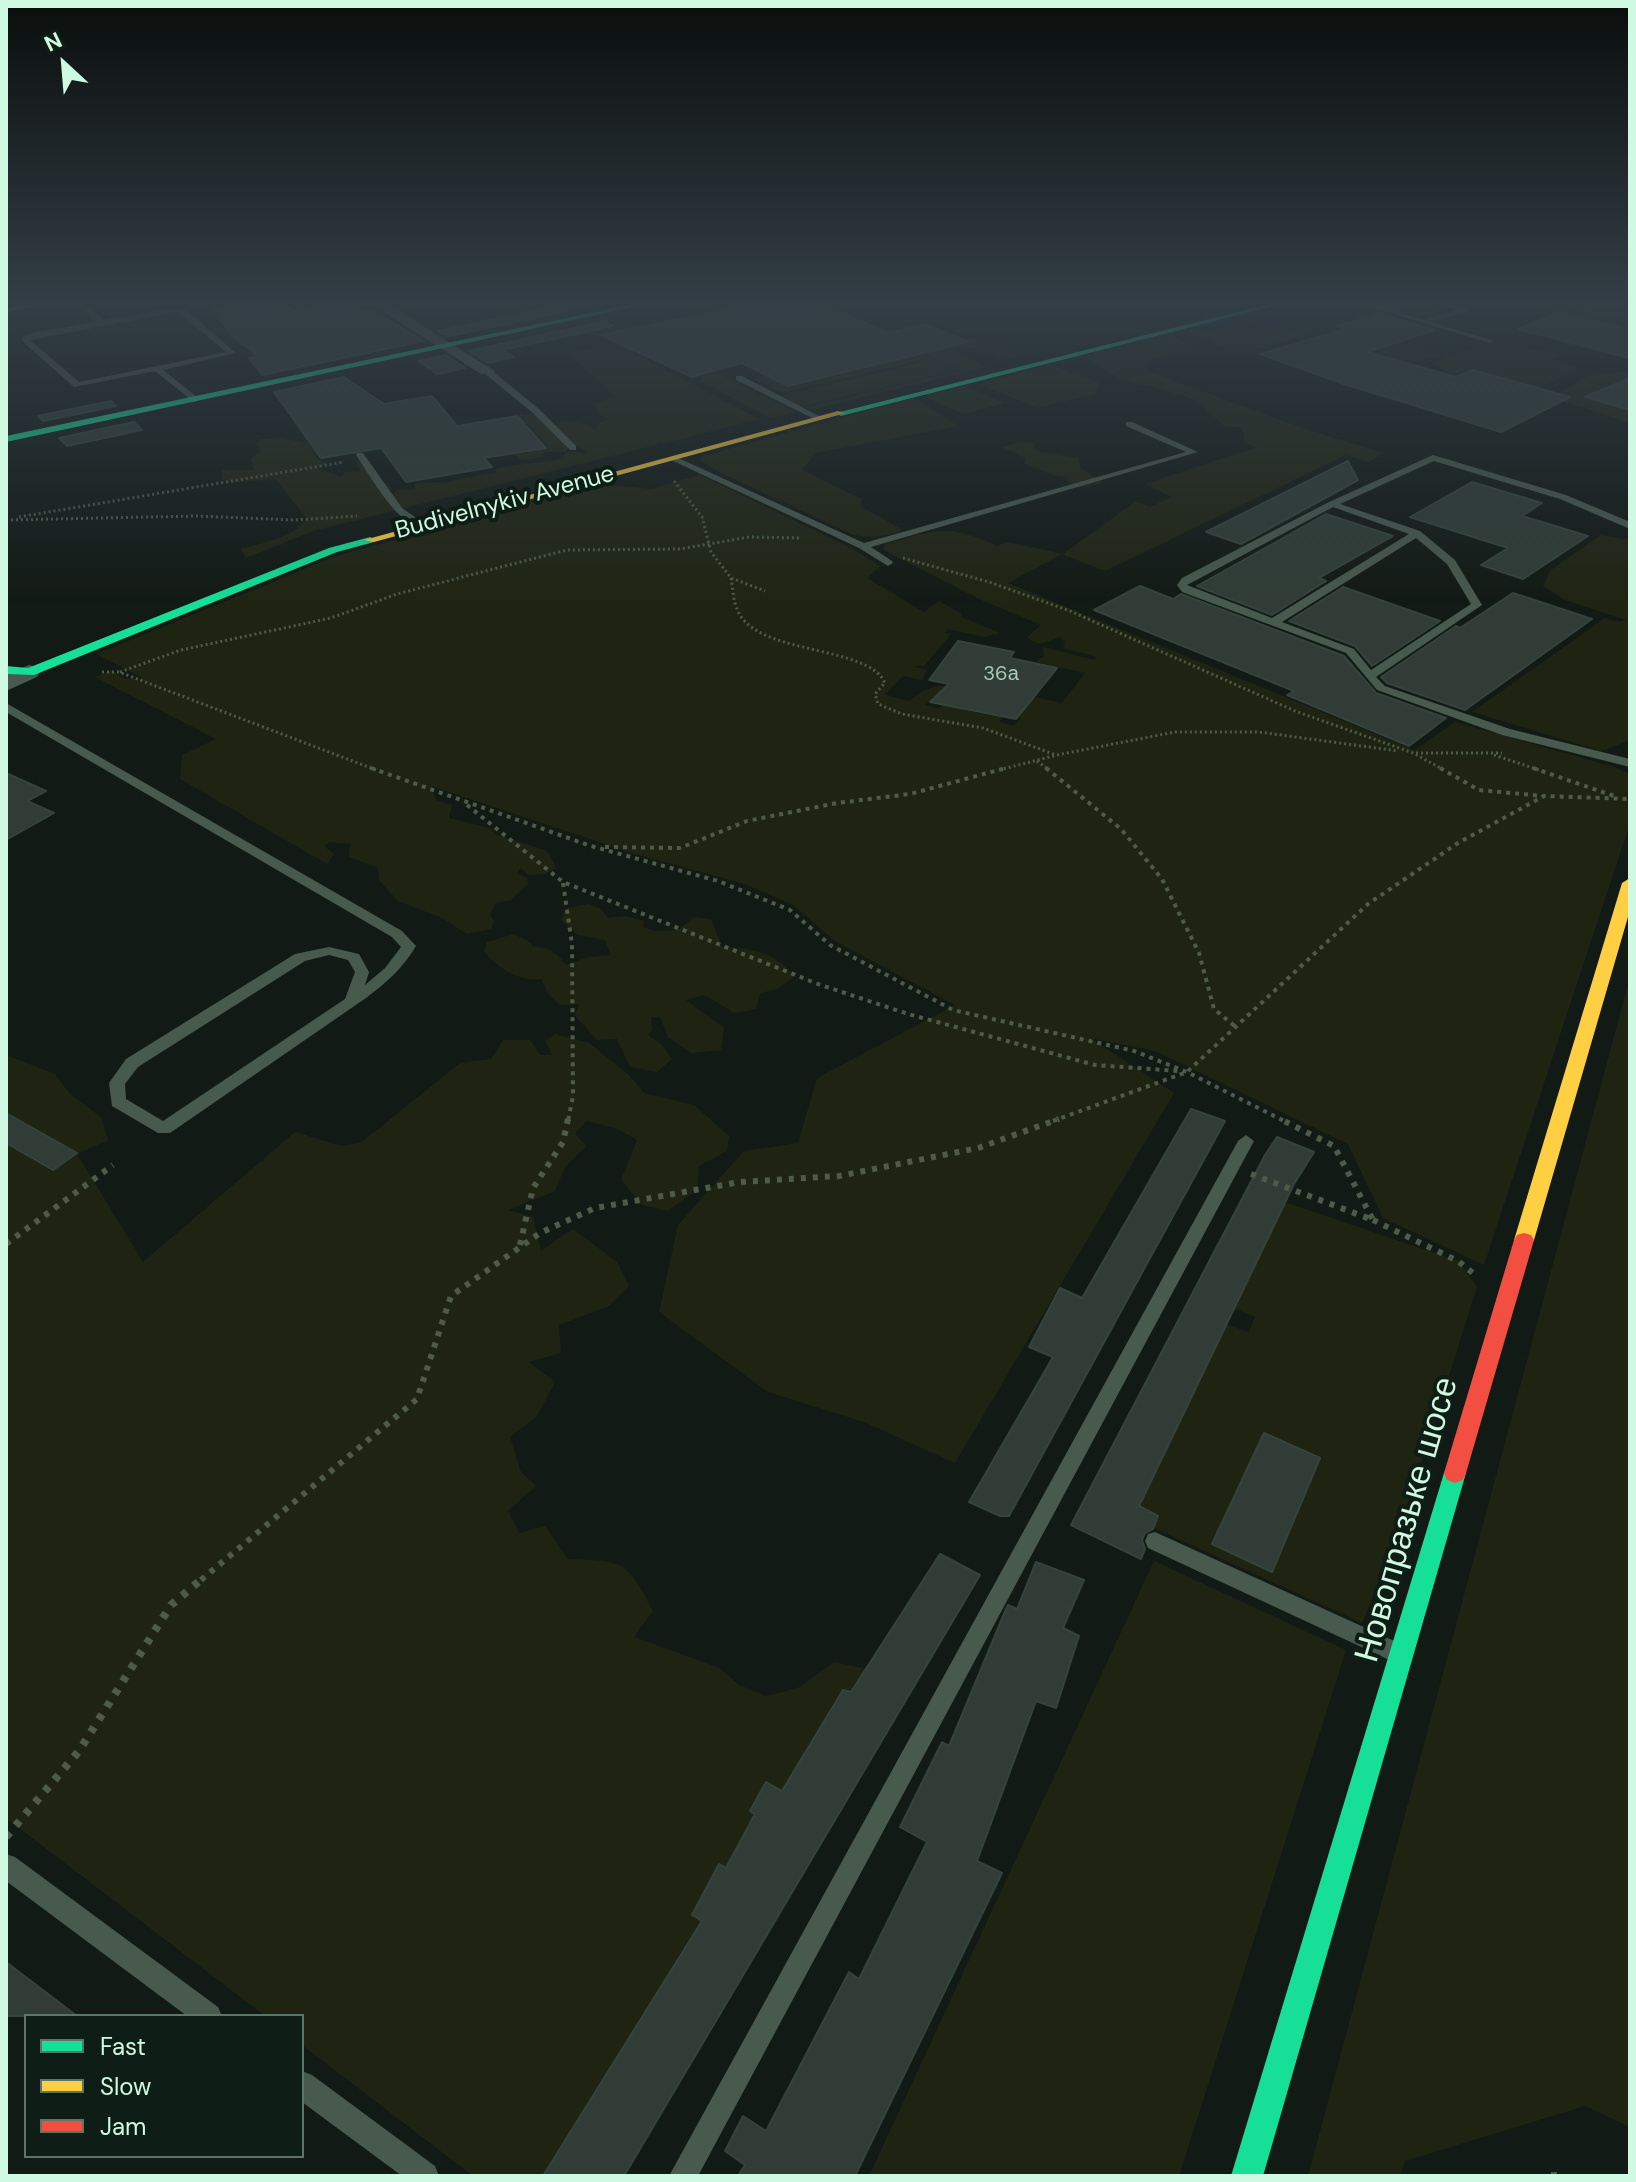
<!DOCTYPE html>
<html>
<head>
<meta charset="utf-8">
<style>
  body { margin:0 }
  #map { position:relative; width:1636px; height:2182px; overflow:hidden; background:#121a15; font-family:"DM Sans",sans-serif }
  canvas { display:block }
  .frame { position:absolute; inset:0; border:8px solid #d0f9e1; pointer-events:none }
  .legend { position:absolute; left:24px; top:2014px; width:280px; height:144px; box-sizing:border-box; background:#0e1d15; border:2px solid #5c7567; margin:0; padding:10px 14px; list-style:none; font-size:24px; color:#d0f9e1 }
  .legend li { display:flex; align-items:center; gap:16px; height:40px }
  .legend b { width:40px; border:2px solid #5c7567 }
  .north { position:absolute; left:24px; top:24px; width:80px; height:80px; -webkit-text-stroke:6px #0e1d15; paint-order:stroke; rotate:334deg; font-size:22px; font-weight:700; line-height:32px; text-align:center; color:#d0f9e1 }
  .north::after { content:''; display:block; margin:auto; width:28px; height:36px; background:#d0f9e1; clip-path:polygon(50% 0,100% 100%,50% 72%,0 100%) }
</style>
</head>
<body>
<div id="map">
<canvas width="1636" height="2182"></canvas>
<div class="frame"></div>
<ul class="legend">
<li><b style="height:10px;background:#16e098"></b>Fast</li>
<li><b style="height:10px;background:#ffcf43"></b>Slow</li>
<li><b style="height:10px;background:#f24e42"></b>Jam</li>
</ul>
<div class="north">N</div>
</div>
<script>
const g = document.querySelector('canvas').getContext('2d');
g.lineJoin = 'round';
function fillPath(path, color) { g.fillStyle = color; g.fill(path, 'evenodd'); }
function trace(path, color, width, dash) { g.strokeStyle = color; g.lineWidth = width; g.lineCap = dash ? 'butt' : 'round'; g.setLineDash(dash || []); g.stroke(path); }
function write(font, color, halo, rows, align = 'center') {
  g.font = font + ' "DM Sans",sans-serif'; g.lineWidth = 8; g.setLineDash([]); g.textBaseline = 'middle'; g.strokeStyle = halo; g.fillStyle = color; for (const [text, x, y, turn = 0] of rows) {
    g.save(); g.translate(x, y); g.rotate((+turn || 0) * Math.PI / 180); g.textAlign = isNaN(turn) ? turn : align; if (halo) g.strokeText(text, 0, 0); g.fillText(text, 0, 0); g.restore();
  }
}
fillPath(new Path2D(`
  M1359,299H1402L1445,310L1416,317Z
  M1584,299H1630V329L1570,314L1593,302Z
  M1253,319L1302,336L1242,353L1193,335Z
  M974,337L1021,355C991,363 987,339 952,351L988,367L810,410L806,407L961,370L918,351Z
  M1174,337L1191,343L1192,347L1150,360L1147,371L1308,430L1384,453L1368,462L1346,455L1105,571L1062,554L1008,583L1414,750L1455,722L1614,767L1630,774V823L1484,1265L1383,1218L1348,1144L1155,1051L1090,1038L1174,1093L955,1463L864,1422L768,1392L659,1312L678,1225L744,1151L798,1143L817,1078L955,1005L835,941L793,905L745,884L635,854L431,786L436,800L452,805L449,818L489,828L497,835L547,851L557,868L545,874L528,875L521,868L517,873L527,878L528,884L511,900L496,903L490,915L494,921L491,929L467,934L442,918L398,901L379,880L378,868L349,857L350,844L329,842L324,846L334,854L327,864L180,779L182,755L216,739L95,677L111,670L125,679L143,678L96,654L336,556L599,484L651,489L700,475L853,549L880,566L867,578L924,612L939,601L962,614L961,617L1000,633L985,637L948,629L945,633L951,634L924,666H912L927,670L922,680L903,676L885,695L909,701C925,688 937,683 958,687L939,698L934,697L925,705L939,708L947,701H965L960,709L991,716L996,708L1006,714L999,722L1014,726L1021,717L1012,715L994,689L1062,703L1085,673L1036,662L1044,656L1043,647L1094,660L1097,657L1063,648L1065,642L1061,637C1049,640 1038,649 1027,637L1041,625L979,599L884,550L885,544C936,530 947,523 997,546L1007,542L1063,554L1136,501L1150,507L1171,497L1145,484L1257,447L1244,443V433L1240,428L1225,426L1194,399L1119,378L1082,356Z
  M622,341L632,347V353L759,419L662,444L658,441L656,445L313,531L246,558L241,549C261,543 297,538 306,518L276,479C257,480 240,485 222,480V470H254L251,459L261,450L255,445L260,439L279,438L308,443L317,458L326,463L319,469L342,477L345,472L361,471L356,464L360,460L370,461L381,480L392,488L390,492L394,493L397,490L415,489L414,484C427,481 442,484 450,482C462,478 480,474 497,473L495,469L503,467L563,459L565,453L576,451L585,454L588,452L571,442L566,452H544L543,457L522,460L515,455L549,447L516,414L546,415L550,421L546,426L557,425L564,420L589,425L598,432L595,426L607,419L598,413L595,403L616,397L568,354Z
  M1380,341L1392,345L1400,342L1441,355C1421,362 1403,366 1382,360L1391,356L1367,348Z
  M899,344L958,370L801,407L781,396L922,362L894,348Z
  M1481,344L1554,352L1562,355L1553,360L1576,366L1577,370L1539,388L1473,369C1451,378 1445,370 1432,363Z
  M888,347L918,361L782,393L753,379L765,376L789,387L892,362Z
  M708,364L730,380L796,412L770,418L701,381V377L713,373L696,365Z
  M1049,365L1100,382L1095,394L1037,408L980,384Z
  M1623,371L1630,373V423L1552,397L1588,376Z
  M964,386L1005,403L963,414L924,396Z
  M910,399L919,400L958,426L816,453L802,470L862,499L860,506L903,530C885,537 869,539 851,534L715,470L700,460L703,456Z
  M1021,442L1035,443L1034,448L1040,452L1078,458L1081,468L1103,483L1083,487L1067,482L1068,477L1052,475L1024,463L1026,459L1013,451L1003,450V447Z
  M1601,535L1630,540V740L1602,751L1472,712L1605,618L1618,622L1626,620L1565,600L1543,586L1551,570Z
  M589,904L602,910L608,918L626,916L644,921L643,927L654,931L678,930L694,917L711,919L722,946C752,949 775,952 794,976L778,989L760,993L756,1009L734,1013L705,995L686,1000L724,1028L721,1050L691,1053L668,1037L660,1017H651L652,1030L648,1035L661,1044L672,1059L657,1072L630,1067L617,1039L597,1040L574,1015L580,1004L560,1005L549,995L541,979C517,981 500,969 484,952L487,942L514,934L531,943L533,947C550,947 556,952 566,965L589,957L611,955L605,940L578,935L561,920L566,908Z
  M1630,977V2127L1585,2106L1405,2161L1400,2176H1308Z
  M555,1034L589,1043L629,1075L644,1093L694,1105L729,1136L727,1151L699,1166L697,1190L667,1211L642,1205L621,1180L637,1140L618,1129L586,1121L575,1134L586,1146L565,1167L555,1191L508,1210L533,1217L541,1251L573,1229L617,1262L629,1286L609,1306L559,1325L561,1353L529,1362L555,1382L537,1416L510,1437L521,1472L536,1486L508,1511L519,1533L545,1526L568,1559C624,1561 628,1561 653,1611L634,1637L720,1668L739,1685L765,1696L798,1688L834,1662L866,1669L543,2176H473L302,2045V2016H265L6,1818V1055L55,1074L69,1093L101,1117L108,1140L77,1154L143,1262L295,1132L342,1146L362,1142L460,1063L491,1059L503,1040H530L540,1055H552L545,1041Z
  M1285,1202L1458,1261L1477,1287L1397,1540L1362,1623L1154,1528L1158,1516L1139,1507L1225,1324L1249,1332L1255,1317L1233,1308Z
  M1154,1561L1346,1650L1179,2176H869Z`), '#1f2412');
const building = new Path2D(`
  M273,299L294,311L346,301L364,312L372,310L424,341L262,375L249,358L258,356L231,335L212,309Z
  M720,299H807L889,333L926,324L968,342L788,386L742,363L692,377L601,335L736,307Z
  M569,303L580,308L446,337L437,331Z
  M1558,312L1630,330V358L1518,329Z
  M1380,313L1435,330L1367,352L1456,377L1473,370L1570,397L1501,432L1344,384L1260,354L1346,329L1336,326Z
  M606,321L614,326L502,350L514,357L488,363L468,351Z
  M446,355L465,368L437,374L418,361Z
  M344,377L384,404L432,396L457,426L517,416L546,448L484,458L492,467L406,482L381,448L321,458L274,392Z
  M1630,378V410L1585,397Z
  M111,401L116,406L43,421L38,416Z
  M134,422L142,430L67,446L59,438Z
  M1348,461L1358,480L1241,544L1206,532Z
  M1472,482L1542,503L1522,516L1588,536L1523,579L1481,565L1508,548L1410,517Z
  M1326,514L1393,536L1319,578L1326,581L1272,615L1197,586Z
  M1140,586L1173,599L1181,594L1344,656L1376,693L1446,718L1409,746L1287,695L1294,691L1094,610Z
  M1343,587L1440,621L1372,666L1355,646L1289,621Z
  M1513,593L1592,619L1465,710L1387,683L1381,677L1456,626L1460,628Z
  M958,641L1014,652L1010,658L1057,668L1016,719L930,702L949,684L929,680Z
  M6,773L46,791L27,801L54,813L6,840Z
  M1191,1109L1225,1121L1009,1516H1000L969,1502L1053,1357L1029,1347L1060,1288L1082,1298Z
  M6,1113L77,1153L53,1170L6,1143Z
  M1277,1137L1314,1152L1294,1184L1139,1506L1158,1516L1153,1529L1145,1533L1142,1540L1145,1549L1141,1559L1071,1525L1265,1155Z
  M1264,1433L1320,1458L1272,1572L1212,1544Z
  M940,1554L980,1575L624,2176H543L702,1921L692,1915L719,1864L726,1868L755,1814L750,1811L766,1782L782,1791L843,1690L851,1692Z
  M1036,1562L1084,1580L1063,1628L1079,1636L1056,1708L1036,1701L977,1861L1002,1873L855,2176H738L745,2165L725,2151L743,2116L766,2131L849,1972L859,1979L927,1842L900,1827L942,1742L949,1746L1006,1609L1008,1605L1017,1609Z
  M6,1962L77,2016H6Z`);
fillPath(building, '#303c35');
trace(building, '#34443c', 2);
trace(new Path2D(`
  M1516,299L1559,310L1580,302L1569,299
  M1580,302L1630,305
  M1480,305L1495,299
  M674,481L702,517L711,552L731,578L765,591
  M19,517L344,462
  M6,520L196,516L295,520L357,516
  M903,558L989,582L1070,611L1295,711L1413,753L1444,770
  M731,578C733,588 733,600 737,609C754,656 868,644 885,683L875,694L878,704L902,714L983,728L1056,755
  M102,672H119L376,770
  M120,672L181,650L331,618L397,594L567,550L680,549L749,537L800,538
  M1416,753H1502
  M1494,755L1539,770
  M1037,761L1049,770
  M999,770L1057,755L1175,732H1259L1398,751`), '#4e5b49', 3, [2, 3]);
trace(new Path2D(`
  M371,768L591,846L718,881L790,910L830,945L953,1010L1134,1051L1187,1072L1284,1121
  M1046,768L1121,829L1162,879L1199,953L1214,1009L1236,1027
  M1440,768L1479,790L1543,796
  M1533,768L1617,797
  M467,805L563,882L818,984L908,1014L1095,1065L1178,1071
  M605,847L680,848L747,821L837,803L910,794L1006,768
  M563,883L572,944L573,1096L568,1121
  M1053,1121L1187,1072L1368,904L1458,843L1544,796L1630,799`), '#4e5b49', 4, [4, 5]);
trace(new Path2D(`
  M1251,1174L1373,1220L1334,1146L1280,1119
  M1373,1220L1458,1261L1474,1274
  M6,1244L113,1165
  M520,1245L533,1188L563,1142L568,1119
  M201,1580L417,1399L451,1296L540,1233L595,1208L740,1182L839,1176L978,1148L1059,1119`), '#4e5b49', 6, [5, 7]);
trace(new Path2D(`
  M6,1837L79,1751L171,1605L203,1578
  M1551,2176H1561`), '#4e5b49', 8, [6, 9]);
fillPath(new Path2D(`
  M71,299H79L104,320L175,308L186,310L236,353L163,370L197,397V401L194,402L155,371L74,387L22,341L23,336L32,333L96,322ZM175,312L180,314L226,352L79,382L30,340Z
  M1344,299H1355L1424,320L1456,310L1416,299H1428L1467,308V312L1431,322L1494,341L1490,343Z
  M484,369H490L539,409L576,446V450H570L533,413L484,373Z
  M736,376H742L823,418L816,420L736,380Z
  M1126,422H1132L1198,452L871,547L892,561L893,563L888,566L859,548L667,458L674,456L864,543L1186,452L1126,426Z
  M357,453H363L402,508L425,524V528C399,529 370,475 356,455Z
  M1433,455L1566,495L1630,522V529L1560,499L1434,461L1340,504L1420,531L1455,560L1482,605L1376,677L1385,686L1510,729L1630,759V767L1502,735L1377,690L1346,653L1182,592L1177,585L1182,578L1329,502ZM1333,507L1409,534L1272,618L1187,585ZM1416,538L1447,564L1471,604L1371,670L1354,649L1282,622Z
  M6,703L402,931L416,946C403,968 386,983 366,998L170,1133H158L112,1106L109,1083L126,1059L295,954L329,947L359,954L369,972L365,985L385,968L401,947L392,937L6,712ZM329,955L348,960L355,972L345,999L163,1121L126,1099L125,1084L138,1067L305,961Z
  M1246,1135L1254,1141L698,2176H669L1238,1141Z
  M1155,1532L1401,1644L1404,1651L1401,1658L1393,1662L1385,1658L1148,1548L1145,1541L1148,1534Z
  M6,1854L15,1857L218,2007L222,2016H187L6,1881Z
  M302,2071L312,2075L435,2166L439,2176H402L302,2102Z`), '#48594e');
fillPath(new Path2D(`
  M363,299H380L495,371L493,374H481Z
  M29,665L37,667L40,672L37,677L6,691V675Z`), '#48594e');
fillPath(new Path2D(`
  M56,299H74L6,312V308Z
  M656,299H671L6,442V436Z
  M1288,299H1302L841,416L836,413Z
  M370,537L376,540L374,542L337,552L34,675L6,674V666L28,668L329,548Z
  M1455,1463L1463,1466L1466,1473L1263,2176H1231L1444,1473L1447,1466Z`), '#16e098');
fillPath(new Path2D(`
  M838,411L846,413L374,542L364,540Z
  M1630,878V910L1534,1240L1531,1245H1517L1514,1240L1622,883Z`), '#ffcf43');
fillPath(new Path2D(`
  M1524,1233L1531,1235L1534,1240L1466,1473L1463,1480L1455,1483L1447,1480L1444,1473L1514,1240L1517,1235Z`), '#f24e42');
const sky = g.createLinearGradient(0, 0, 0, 604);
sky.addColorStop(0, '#0a0e0c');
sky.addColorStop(0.5, '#333e46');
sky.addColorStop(1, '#333e4600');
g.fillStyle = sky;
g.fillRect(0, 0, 1636, 604);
write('20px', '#a8cab6', null, [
  ["36а",1001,675]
]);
write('24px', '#d0f9e1', '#0e1d15', [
  ["Budivelnykiv Avenue",505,503,-15]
]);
write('34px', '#d0f9e1', '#0e1d15', [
  ["Новопразьке шосе",1408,1520,-74]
]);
</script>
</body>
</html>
